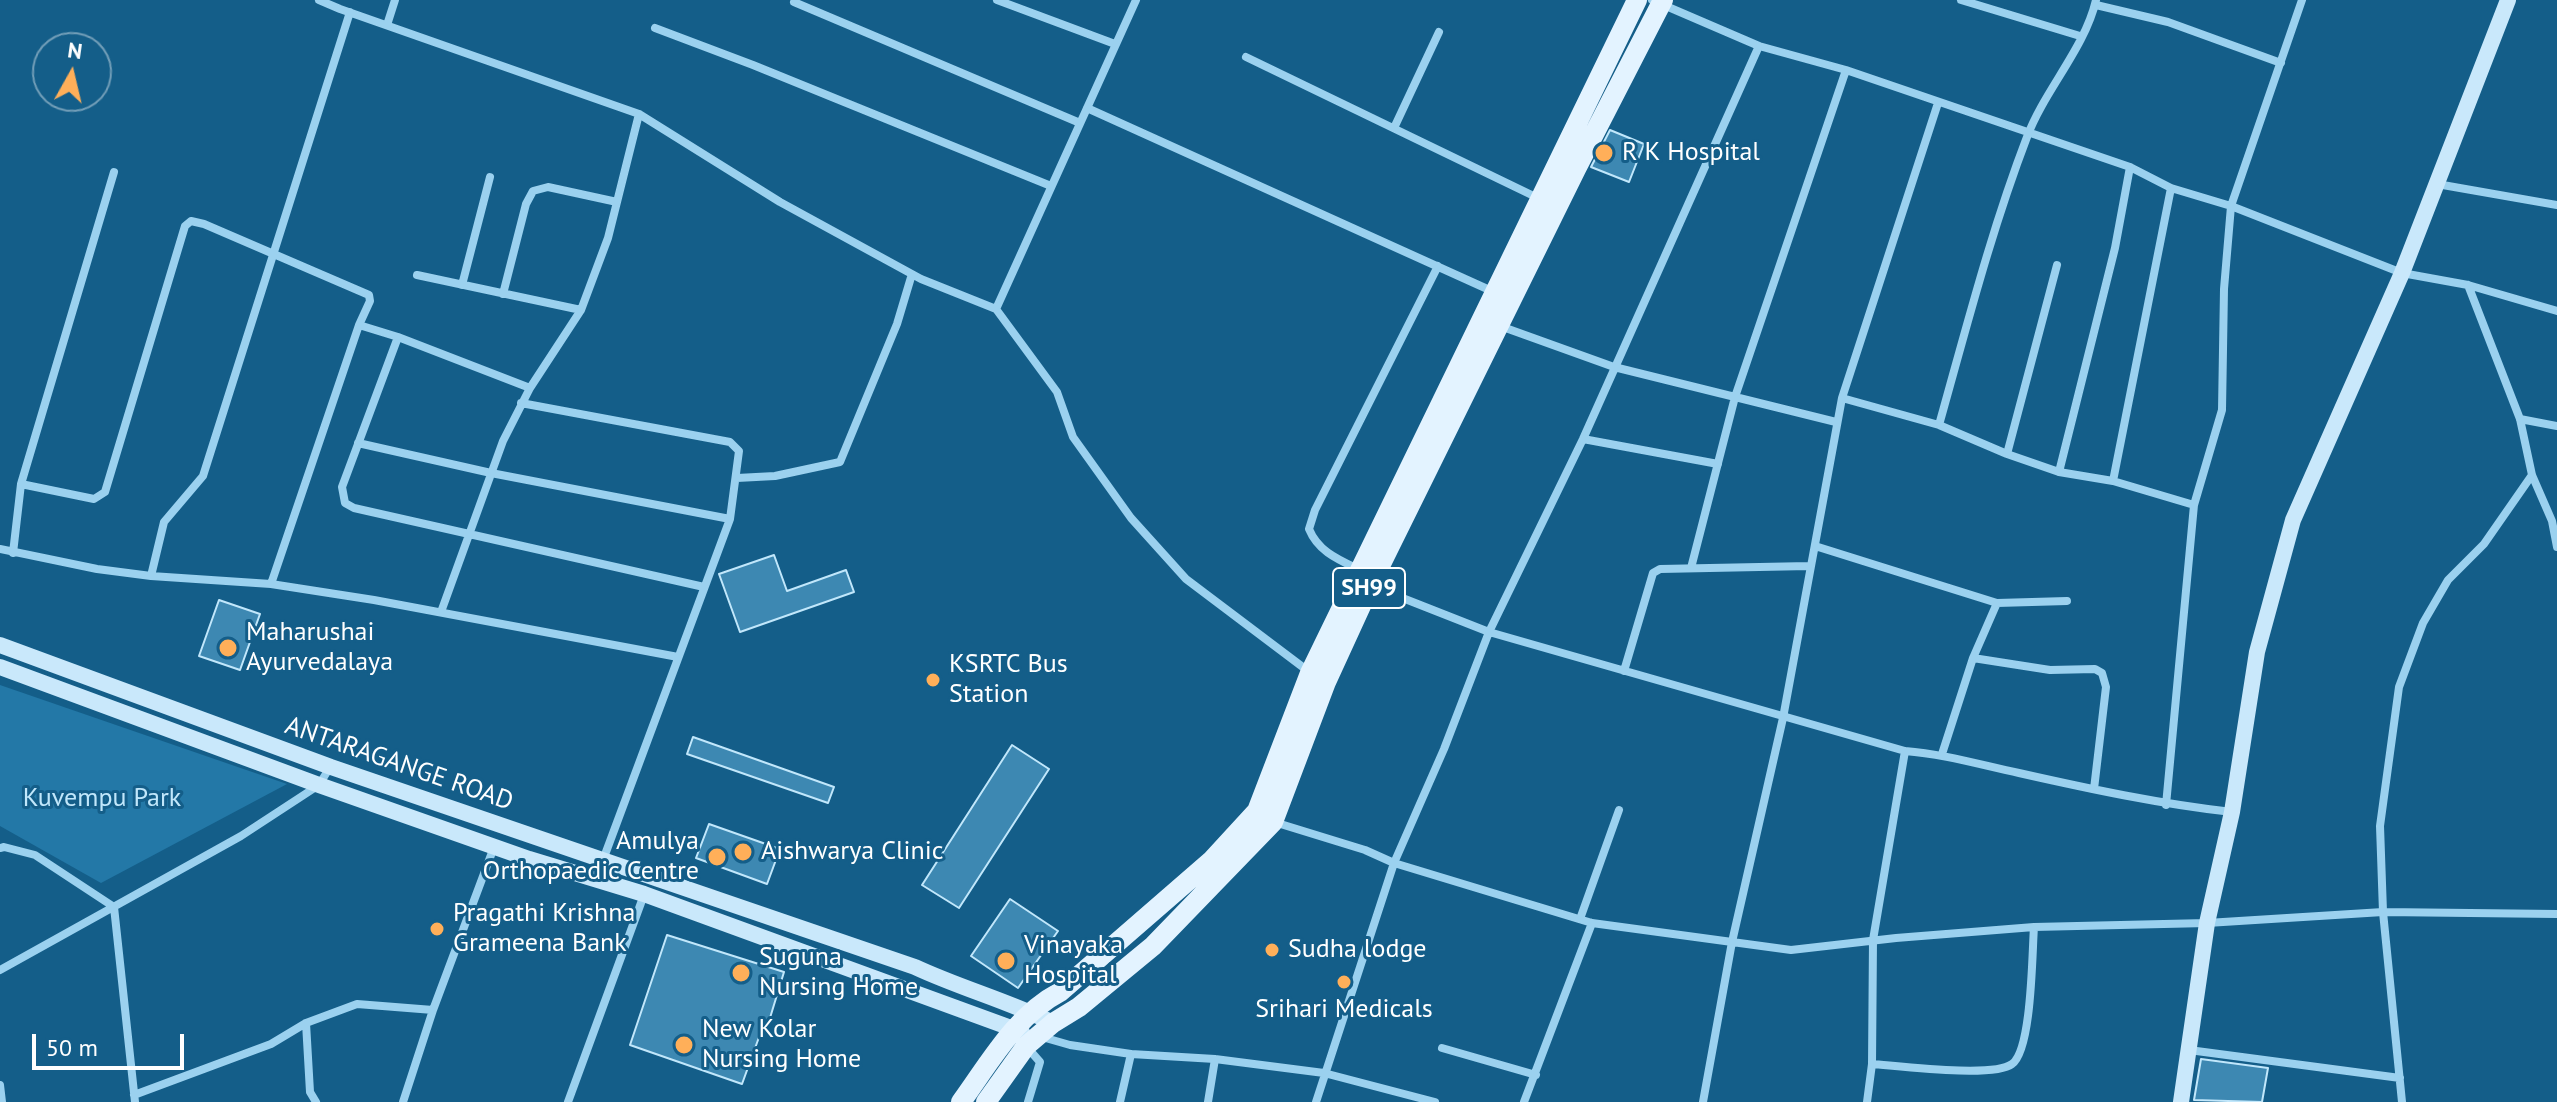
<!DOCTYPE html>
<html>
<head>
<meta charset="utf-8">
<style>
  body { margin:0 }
  #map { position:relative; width:2557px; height:1102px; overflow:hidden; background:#145e89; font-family:"PT Sans",sans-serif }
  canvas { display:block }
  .north { position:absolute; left:32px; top:32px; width:80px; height:80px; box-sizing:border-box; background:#145e89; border:2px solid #729eb8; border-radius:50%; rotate:8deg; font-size:22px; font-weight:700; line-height:32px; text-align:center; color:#fff }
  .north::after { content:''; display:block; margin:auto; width:28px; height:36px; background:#ffaf59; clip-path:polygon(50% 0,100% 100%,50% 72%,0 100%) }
  .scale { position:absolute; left:32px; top:1034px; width:152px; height:36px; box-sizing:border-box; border:4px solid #fff; border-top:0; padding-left:10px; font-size:24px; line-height:28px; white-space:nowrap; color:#fff; -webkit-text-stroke:6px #145e89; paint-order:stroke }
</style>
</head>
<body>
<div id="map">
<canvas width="2557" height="1102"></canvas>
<div class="north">N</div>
<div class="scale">50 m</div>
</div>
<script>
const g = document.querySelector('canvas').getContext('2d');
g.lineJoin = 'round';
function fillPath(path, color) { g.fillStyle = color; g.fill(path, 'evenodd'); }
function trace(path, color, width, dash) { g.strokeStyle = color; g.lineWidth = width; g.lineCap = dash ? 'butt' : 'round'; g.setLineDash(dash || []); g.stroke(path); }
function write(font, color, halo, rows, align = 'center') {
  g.font = font + ' "PT Sans",sans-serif'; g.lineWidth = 6; g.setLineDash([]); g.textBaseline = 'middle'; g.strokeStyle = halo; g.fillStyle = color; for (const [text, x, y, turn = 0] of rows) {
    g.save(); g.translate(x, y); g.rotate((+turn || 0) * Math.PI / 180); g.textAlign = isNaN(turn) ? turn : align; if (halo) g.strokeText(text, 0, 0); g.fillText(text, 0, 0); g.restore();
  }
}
fillPath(new Path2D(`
  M0,685L287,784L101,883L0,826Z`), '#2378a7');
const building = new Path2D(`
  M1610,130L1644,144L1629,182L1591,167Z
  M774,555L787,591L846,570L854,592L740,632L719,574Z
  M219,600L260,614L240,670L199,656Z
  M693,737L834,787L828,803L687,754Z
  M1012,745L1049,769L959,908L922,885Z
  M709,824L780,849L767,884L696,858Z
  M1010,899L1058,931L1018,988L971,956Z
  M667,935L784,972L766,1031L762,1029L742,1084L630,1045Z
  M2201,1059L2268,1068L2262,1102L2194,1100Z`);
fillPath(building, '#3d88b2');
trace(building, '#c1e7fb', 2);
trace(new Path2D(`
  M319,0L340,9L639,114L780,202L921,279L996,309L1057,392L1073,437L1131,518L1186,579L1308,671
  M997,0L1115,44
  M1652,0L1759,46L1846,70L2130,167L2171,188L2231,206L2402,273L2468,285L2557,311
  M1961,0L2080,36
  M794,2L1080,123
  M2096,5L2168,22L2281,63
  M387,25L395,0
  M655,28L753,65L1051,186
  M1246,57L1540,199
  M1087,108L1494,292
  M1394,128L1439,32
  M2437,184L2557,205
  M417,275L581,310
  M462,285L490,177
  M2468,285L2520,419L2532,475L2552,521L2557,547
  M503,294L526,204L533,191L548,187L617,202
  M996,309L1136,0
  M359,325L398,337L530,388
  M1500,326L1614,367L1836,422
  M398,337L342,487L345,503L354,508L704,587
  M1842,398L1939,425L2007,454L2059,472L2113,481L2194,505L2222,410L2224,289L2231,206L2302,0
  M521,403L730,442L739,451L730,519L603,860
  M2520,419L2557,426
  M1939,425C1966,329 1991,231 2027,137C2044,91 2085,48 2096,0
  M1583,439L1718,464
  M358,443L491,473L730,519
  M2007,454L2057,265
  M2059,472L2115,248L2130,167
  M737,478L775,476L840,462L897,324L912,274
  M2113,481L2171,188
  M21,484L94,499L105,492L185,226L191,221L204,224L369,295L370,301L359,325L271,584
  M1815,546L1997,603L2067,601
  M0,549L97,569L151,576L271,584L374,600L678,657
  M13,553L21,484L114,172
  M1691,568L1735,397L1846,70
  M1358,569C1337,559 1318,551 1309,529L1315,510L1438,266
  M151,576L164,522L203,476L350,12
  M1372,586L1489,632L1905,751C1944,754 1981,765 2019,773C2090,789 2160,804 2232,812
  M441,612L503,441L530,388L581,310L608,238L639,114
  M1973,658L2050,670L2095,669L2102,673L2106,687L2094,789
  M1624,671L1653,573L1660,569L1809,566
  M1942,754L1973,658L1997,603
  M2166,805L2194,505
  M1274,822L1365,850L1394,863L1592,923L1791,950L1896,938L2034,927L2207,923L2383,912L2557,914
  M0,848L4,847L35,855L114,907L135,1102
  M1580,919L1619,810
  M0,970L241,836L319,785L330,767
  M306,1023L310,1092L316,1102
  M1042,1037L1070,1045L1131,1054L1215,1059L1324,1073L1435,1102
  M1026,1046L1040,1062L1028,1102
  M1442,1048L1536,1075
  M2189,1050L2400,1078
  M1872,1064C1899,1066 1994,1078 2012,1064C2032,1050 2032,953 2034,927
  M0,1085L2,1102
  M134,1095L271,1044L306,1023L357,1004L433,1010
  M403,1102L433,1010L494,847
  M568,1102L645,892
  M1120,1102L1131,1054
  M1208,1102L1215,1059
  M1316,1102L1394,863L1444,749L1489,632L1583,439L1759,46
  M1524,1102L1592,923
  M1703,1102L1732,942L1783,718L1842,398L1938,103
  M1867,1102L1872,1064L1873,940L1905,751
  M2402,1102L2383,912L2380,826L2399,687L2423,623L2448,580L2484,544L2532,475`), '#9bd1ef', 8);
trace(new Path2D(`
  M0,645L331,767L915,967C960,988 1008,1001 1053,1023
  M0,667L319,785L529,859L644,894L1022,1032
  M2181,1102L2207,923L2232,812L2257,652L2293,520L2402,273L2508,0`), '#c9e8fb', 16);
trace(new Path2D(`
  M961,1102C990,1062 1016,1015 1060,992L1212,860L1257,811L1310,673L1637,0
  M986,1102L1026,1046L1053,1023L1079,1007L1153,946L1273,822L1326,682L1370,586L1576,169L1663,0`), '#e3f3ff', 20);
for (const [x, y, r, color] of [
  [1604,153,10,"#ffaf59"],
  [228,648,10,"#ffaf59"],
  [933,680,8,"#ffaf59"],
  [743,852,10,"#ffaf59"],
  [717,857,10,"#ffaf59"],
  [437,929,8,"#ffaf59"],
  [1272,950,8,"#ffaf59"],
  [1006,961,10,"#ffaf59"],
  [741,973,10,"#ffaf59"],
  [1344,982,8,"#ffaf59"],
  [684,1045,10,"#ffaf59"]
]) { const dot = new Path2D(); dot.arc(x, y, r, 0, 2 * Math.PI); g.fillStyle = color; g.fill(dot); trace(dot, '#145e89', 3); }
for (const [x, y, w] of [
  [1369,588,72]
]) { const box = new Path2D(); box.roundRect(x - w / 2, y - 20, w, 40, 6); g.fillStyle = '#145e89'; g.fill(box); trace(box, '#fff', 2); }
write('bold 24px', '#fff', null, [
  ["SH99",1369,588]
]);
write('26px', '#fff', '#145e89', [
  ["R K Hospital",1622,153],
  ["Maharushai",246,633],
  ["Ayurvedalaya",246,663],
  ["KSRTC Bus",949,665],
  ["Station",949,695],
  ["Amulya",699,842,"right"],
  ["Orthopaedic Centre",699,872,"right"],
  ["Aishwarya Clinic",761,852],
  ["Pragathi Krishna",453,914],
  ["Grameena Bank",453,944],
  ["Vinayaka",1024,946],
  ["Hospital",1024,976],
  ["Sudha lodge",1288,950],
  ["Suguna",759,958],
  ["Nursing Home",759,988],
  ["Srihari Medicals",1344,1010,"center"],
  ["New Kolar",702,1030],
  ["Nursing Home",702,1060]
], 'left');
write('26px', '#fff', '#145e89', [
  ["ANTARAGANGE ROAD",399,764,19]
]);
write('26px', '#c1e7fb', '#145e89', [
  ["Kuvempu Park",102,799]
]);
</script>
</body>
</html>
